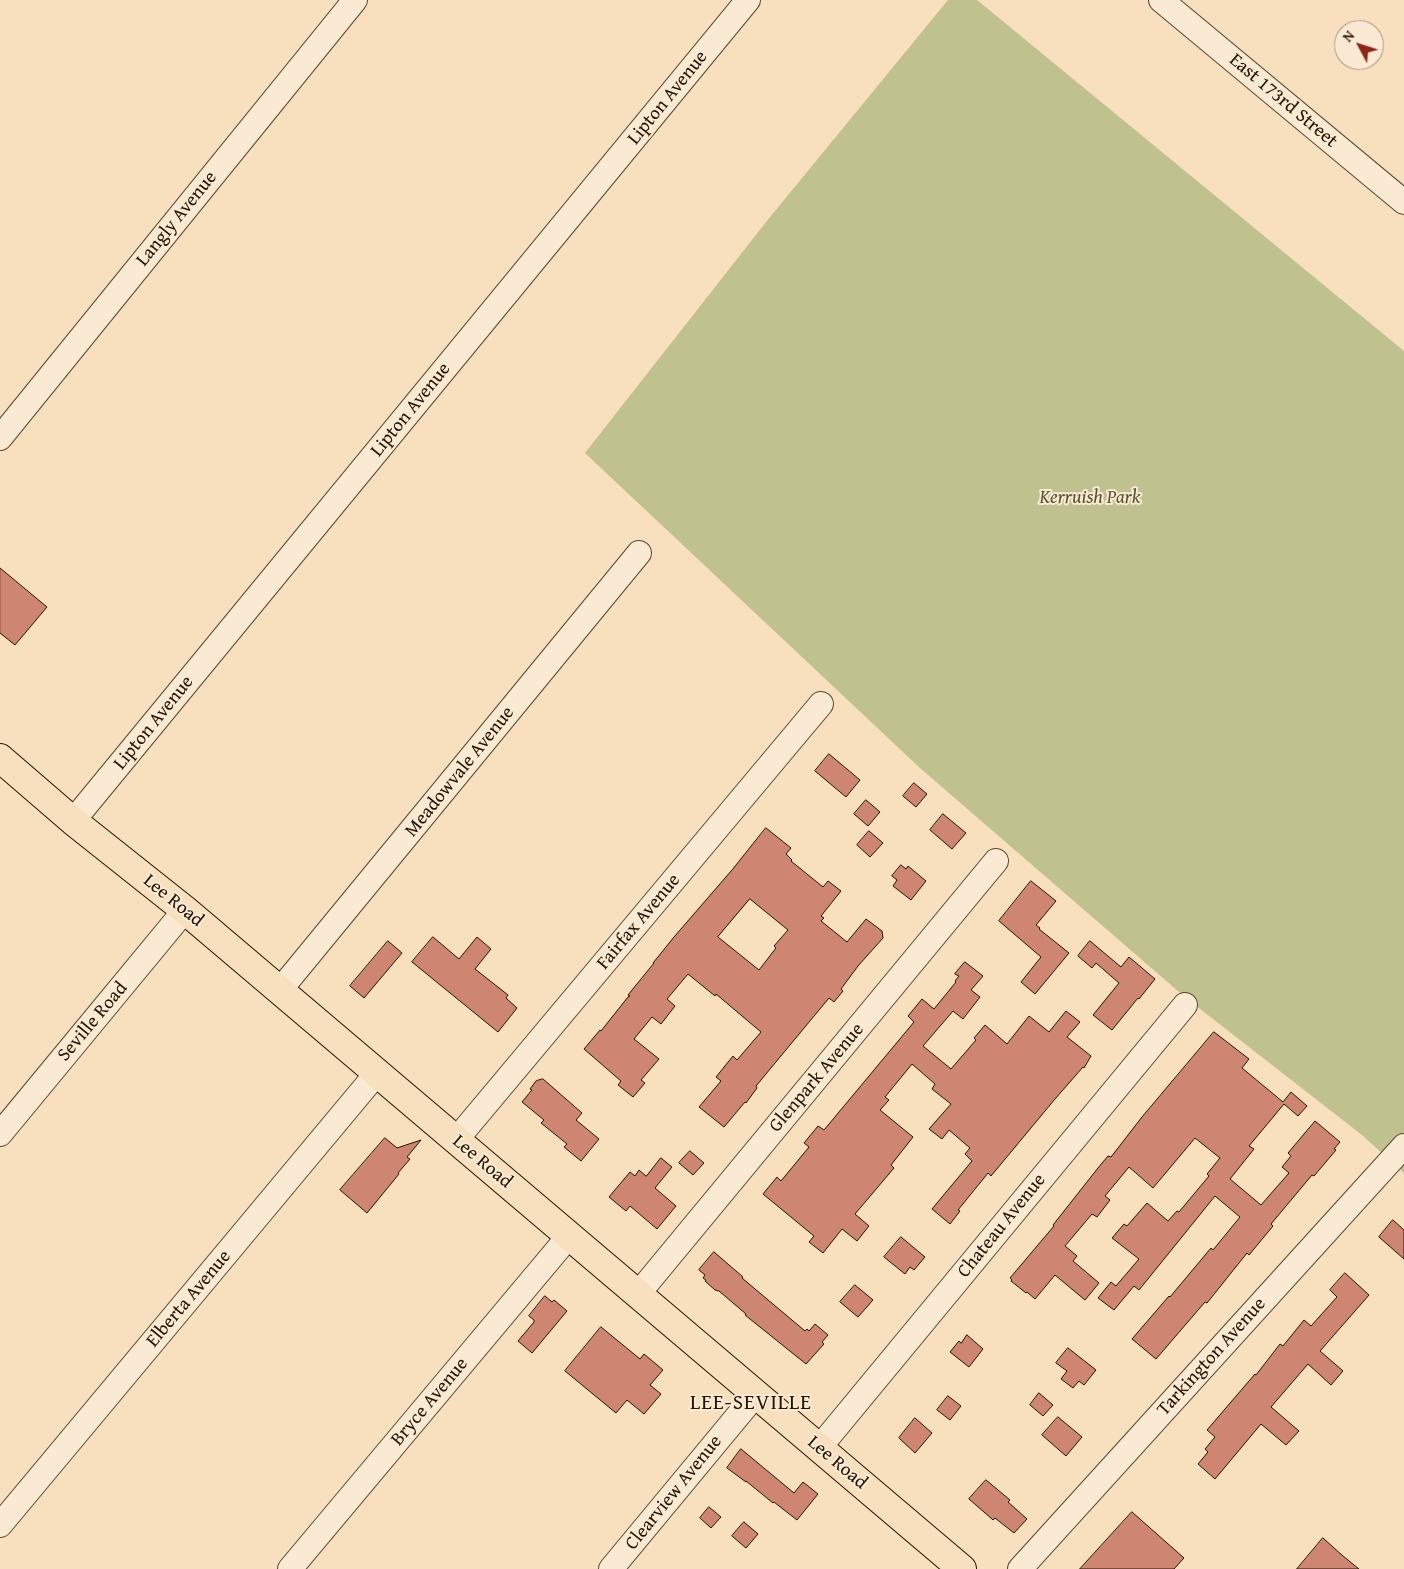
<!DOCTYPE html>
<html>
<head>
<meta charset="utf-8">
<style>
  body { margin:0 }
  #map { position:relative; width:1404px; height:1569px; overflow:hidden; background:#f8dfbd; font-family:"Gentium Book Plus",serif }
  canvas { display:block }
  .north { position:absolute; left:1334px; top:20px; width:50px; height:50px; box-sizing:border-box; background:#faead4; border:1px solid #a5947f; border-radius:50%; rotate:310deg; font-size:14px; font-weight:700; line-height:20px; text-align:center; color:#251400 }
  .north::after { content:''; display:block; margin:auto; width:18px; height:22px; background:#8f2418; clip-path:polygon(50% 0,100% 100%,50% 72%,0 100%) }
</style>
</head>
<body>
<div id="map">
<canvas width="1404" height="1569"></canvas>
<div class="north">N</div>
</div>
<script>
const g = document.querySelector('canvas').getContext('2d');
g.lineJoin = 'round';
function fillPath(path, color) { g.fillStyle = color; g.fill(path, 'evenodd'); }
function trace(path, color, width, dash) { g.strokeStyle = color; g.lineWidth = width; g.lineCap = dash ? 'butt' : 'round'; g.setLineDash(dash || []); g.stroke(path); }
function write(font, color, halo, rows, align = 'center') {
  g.font = font + ' "Gentium Book Plus",serif'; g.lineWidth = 4; g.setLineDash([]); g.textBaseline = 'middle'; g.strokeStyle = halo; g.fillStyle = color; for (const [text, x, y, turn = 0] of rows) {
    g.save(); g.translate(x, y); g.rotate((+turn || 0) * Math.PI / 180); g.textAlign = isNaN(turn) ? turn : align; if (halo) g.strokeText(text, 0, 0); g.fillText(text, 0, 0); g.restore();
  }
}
fillPath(new Path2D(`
  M948,0H977L1404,351V1173L1362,1135L1186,998L920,768L585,453L766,222Z`), '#bfc18f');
const building = new Path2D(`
  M0,568L47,607L15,645L0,633Z
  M829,754L860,780L846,797L815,771Z
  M914,783L927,794L916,807L903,796Z
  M866,800L880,812L868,826L854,814Z
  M943,814L966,833L952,849L930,830Z
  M766,828L791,848L786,854L792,860L791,861L823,887L828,881L841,891L821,916L824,918L821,921L847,942L866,919L882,931L883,938L858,966L841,989L843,991L834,1002L829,998L756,1086L757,1088L746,1103L745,1102L724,1127L699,1107L721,1081L716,1077L733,1056L737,1060L761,1032L716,994L715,996L688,974L667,999L675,1006L661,1024L652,1017L634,1039L659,1059L641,1080L645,1083L633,1097L618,1085L621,1081L584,1049L600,1030L601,1031L628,997L630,996L628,995L654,963H653L674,937L732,870ZM750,899L788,930L774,946L776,948L759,970L718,937Z
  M869,831L883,843L870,857L857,845Z
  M901,865L906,869L908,866L926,881L911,900L893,886L897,880L892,876Z
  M1031,881L1056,901L1036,925L1040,928L1039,929L1069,953L1035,994L1021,982L1041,957L999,921Z
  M433,937L459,959L477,937L491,949L475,969L508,995L506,998L517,1008L498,1032L412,962Z
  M388,941L402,953L364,998L350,986Z
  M1090,941L1121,967L1129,957L1155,979L1139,999L1138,998L1112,1030L1093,1015L1119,983L1096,963L1092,968L1078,956Z
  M965,962L983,976L971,990L980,997L963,1019L953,1011L923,1046L951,1069L976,1040L974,1038L985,1025L1007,1044L1029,1016L1049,1032L1066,1011L1080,1022L1067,1037L1091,1056L1084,1068L1083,1067L1055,1099L991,1176L988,1173L958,1210L960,1211L950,1224L932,1209L972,1161L965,1154L970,1148L949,1130L942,1139L929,1129L951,1104L932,1089L935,1084L912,1064L885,1097L889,1100L880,1110L913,1137L891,1165L894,1168L855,1214L869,1226L857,1241L842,1229L823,1253L809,1242L814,1236L763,1194L777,1177L781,1181L809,1147L804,1143L818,1126L824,1130L914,1022L908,1016L922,999L934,1009L956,982L955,981L959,976L955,974Z
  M1214,1032L1249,1059L1242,1068L1283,1102L1291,1092L1307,1106L1298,1116L1284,1104L1249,1146L1254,1149L1230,1179L1261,1205L1289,1173L1282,1167L1291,1156L1288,1153L1315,1121L1340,1142L1334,1149L1336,1150L1314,1176L1312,1175L1271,1224L1273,1226L1249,1255L1247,1253L1207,1303L1205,1302L1156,1359L1132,1339L1169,1296L1170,1297L1211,1248L1213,1250L1240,1217L1215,1196L1139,1290L1134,1286L1114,1310L1098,1298L1111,1282L1116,1286L1139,1259L1112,1238L1124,1224L1127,1226L1147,1203L1168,1221L1177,1211L1179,1212L1209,1176L1207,1174L1220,1158L1195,1138L1153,1188L1129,1167L1105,1196L1110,1200L1097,1217L1092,1214L1065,1246L1077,1256L1073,1261L1099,1283L1085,1300L1055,1275L1035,1299L1027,1292L1026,1293L1011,1281L1012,1280L1010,1278L1054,1226L1053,1225L1098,1168L1108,1156L1111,1157L1142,1117Z
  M543,1079L582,1113L576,1120L599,1139L581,1161L564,1147L567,1144L541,1123L544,1120L522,1102L532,1090L530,1089L536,1081Z
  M385,1138L397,1148L421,1140L407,1157L410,1159L398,1173L399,1174L367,1213L340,1190Z
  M690,1151L704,1163L693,1175L679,1163Z
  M661,1158L672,1167L655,1188L676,1206L657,1229L630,1206L626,1211L609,1197L630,1172L635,1176L639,1170L646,1176Z
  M1393,1220L1404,1230V1259L1379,1237Z
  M901,1237L925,1257L914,1270L910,1267L905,1274L884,1257Z
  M714,1252L743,1277L742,1278L805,1331L807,1329L809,1331L815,1324L828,1335L822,1342L824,1344L806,1364L745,1315L746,1314L719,1291L715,1290L705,1281L706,1280L703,1278L705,1275L699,1270Z
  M1345,1273L1369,1295L1320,1351L1343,1371L1331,1385L1308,1364L1271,1407L1299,1431L1286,1445L1261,1424L1215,1479L1198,1464L1208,1452L1205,1449L1215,1437L1207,1430L1255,1374L1256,1375L1280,1344L1283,1346L1304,1320L1311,1326L1337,1297L1330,1290Z
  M855,1285L873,1300L858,1317L840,1302Z
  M545,1296L552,1302L554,1300L567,1311L532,1353L518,1341L534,1322V1320L529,1316Z
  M601,1327L640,1359L644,1354L663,1370L650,1385L661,1394L644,1414L627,1400L616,1413L565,1371Z
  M967,1335L983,1349L969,1367L950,1352L959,1341L961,1343Z
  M1068,1348L1096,1370L1084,1385L1079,1381L1073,1388L1061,1379L1067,1371L1056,1363Z
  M1039,1393L1053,1405L1043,1416L1030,1405Z
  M948,1396L961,1406L950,1420L937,1410Z
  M1058,1417L1082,1437L1066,1456L1042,1435Z
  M915,1418L932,1433L915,1453L899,1438Z
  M741,1449L794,1493L803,1482L818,1494L797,1520L774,1502L773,1503L746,1481V1482L727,1468Z
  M986,1480L1010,1500L1008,1502L1027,1519L1014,1533L995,1518L993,1520L992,1519L969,1499Z
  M709,1507L721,1517L711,1528L700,1518Z
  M1132,1512L1184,1558L1174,1569H1080Z
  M744,1522L758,1534L746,1548L732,1536Z
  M1323,1538L1343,1556L1359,1569H1297Z`);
fillPath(building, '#ce8572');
trace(building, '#251400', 1);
const minor = new Path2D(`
  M1161,0L1404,202
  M0,438L355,0
  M73,821L748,0
  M280,990L639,553
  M0,1134L185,910
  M456,1140L821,704
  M638,1294L996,861
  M819,1448L1185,1005
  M0,1525L377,1073
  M290,1569L569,1236
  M611,1569L756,1394
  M1020,1569L1404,1146`);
const major = new Path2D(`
  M0,758L73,821L185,910L962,1569`);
trace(minor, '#5a472f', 26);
trace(major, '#251400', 30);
trace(minor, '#faead4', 24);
trace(major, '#f8dfbd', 28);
write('19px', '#251400', '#faead4', [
  ["Lipton Avenue",668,98,-51],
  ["East 173rd Street",1283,101,40],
  ["Langly Avenue",177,219,-51],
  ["Lipton Avenue",411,410,-51],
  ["Lipton Avenue",154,723,-51],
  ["Meadowvale Avenue",460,772,-51],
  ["Lee Road",173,901,39],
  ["Fairfax Avenue",639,922,-50],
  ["Seville Road",93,1022,-50],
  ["Glenpark Avenue",817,1078,-50],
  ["Lee Road",482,1162,40],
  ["Chateau Avenue",1002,1226,-51],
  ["Elberta Avenue",189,1299,-50],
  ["Tarkington Avenue",1212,1357,-48],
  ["Bryce Avenue",430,1402,-50],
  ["Lee Road",837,1463,40],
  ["Clearview Avenue",674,1493,-51]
]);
write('italic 19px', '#5b5132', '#faead4', [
  ["Kerruish Park",1090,498]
]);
g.letterSpacing = '1px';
write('21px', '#251400', '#faead4', [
  ["LEE-SEVILLE",751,1404]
]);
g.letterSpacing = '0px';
</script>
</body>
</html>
